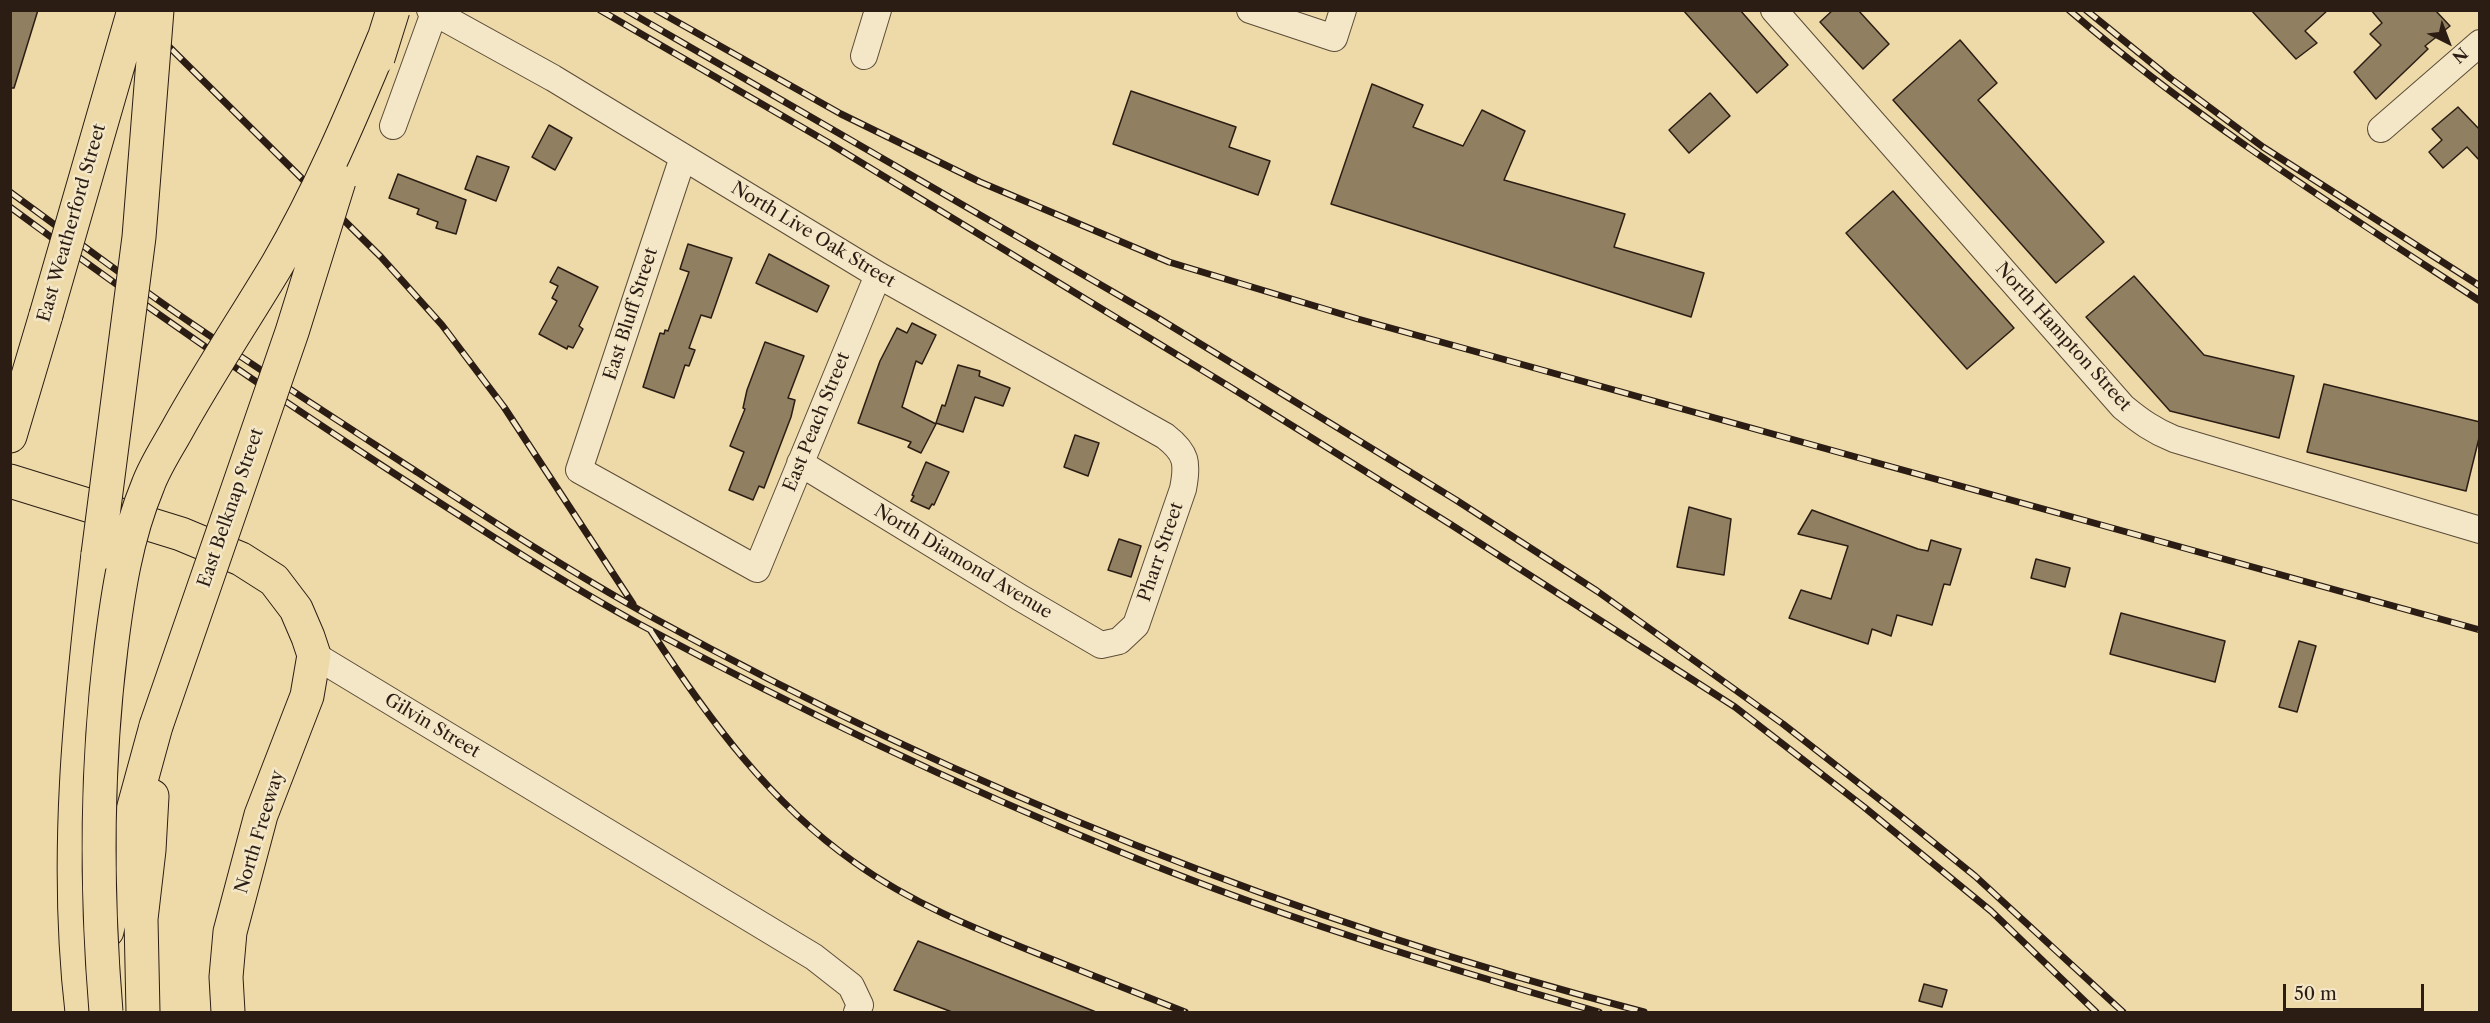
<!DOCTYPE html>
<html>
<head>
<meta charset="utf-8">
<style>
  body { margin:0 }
  #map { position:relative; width:2490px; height:1023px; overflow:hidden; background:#eedaa9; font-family:"Libre Caslon Text",serif }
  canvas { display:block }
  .frame { position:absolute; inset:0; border:12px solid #2b1d13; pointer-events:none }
  .north { position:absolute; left:2418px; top:12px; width:60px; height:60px; -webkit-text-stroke:4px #f4e7c7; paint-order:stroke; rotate:138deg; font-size:16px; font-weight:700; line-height:24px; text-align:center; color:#2b1d13 }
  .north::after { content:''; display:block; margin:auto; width:21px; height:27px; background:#2b1d13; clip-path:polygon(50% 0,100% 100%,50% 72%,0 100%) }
  .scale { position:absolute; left:2283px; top:984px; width:141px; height:27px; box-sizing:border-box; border:3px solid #2b1d13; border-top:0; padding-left:8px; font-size:18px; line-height:21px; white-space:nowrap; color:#2b1d13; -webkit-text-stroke:4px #f4e7c7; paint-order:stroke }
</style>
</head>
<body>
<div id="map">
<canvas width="2490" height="1023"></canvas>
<div class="frame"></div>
<div class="north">N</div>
<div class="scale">50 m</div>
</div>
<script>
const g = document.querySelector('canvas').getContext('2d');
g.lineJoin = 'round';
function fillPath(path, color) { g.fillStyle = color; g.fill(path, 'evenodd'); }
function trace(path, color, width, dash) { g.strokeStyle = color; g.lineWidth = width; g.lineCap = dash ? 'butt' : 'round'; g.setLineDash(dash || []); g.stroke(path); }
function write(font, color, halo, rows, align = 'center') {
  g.font = font + ' "Libre Caslon Text",serif'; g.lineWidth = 5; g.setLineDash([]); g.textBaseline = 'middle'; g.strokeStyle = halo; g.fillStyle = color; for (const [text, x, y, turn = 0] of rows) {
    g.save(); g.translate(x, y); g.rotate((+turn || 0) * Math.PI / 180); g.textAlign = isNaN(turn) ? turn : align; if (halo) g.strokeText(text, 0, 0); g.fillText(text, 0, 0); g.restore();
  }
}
const building = new Path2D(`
  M10,10H38L14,88H10Z
  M1683,10H1740L1788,65L1757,93Z
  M1833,10H1858L1889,44L1863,69L1820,22Z
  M2251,10H2328L2305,31L2317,43L2296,59Z
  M2371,10H2435L2450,26L2425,46L2428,49L2376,99L2354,72L2381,45L2370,34L2382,23Z
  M1960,40L1997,83L1978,100L2104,242L2056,283L1893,100Z
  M1372,84L1423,105L1413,127L1463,146L1482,110L1525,131L1504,180L1625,214L1614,247L1704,273L1691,317L1331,204Z
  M1131,91L1236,127L1229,147L1270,161L1258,195L1113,144Z
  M1710,93L1730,116L1689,153L1669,130Z
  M2458,107L2480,130V161L2467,147L2443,168L2429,152L2442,140L2432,129Z
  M549,125L572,138L555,170L532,157Z
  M477,156L509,167L496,201L465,189Z
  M398,174L466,200L456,234L436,228L438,222L417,214L419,209L389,198Z
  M1893,191L2014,328L1967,369L1846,233Z
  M688,244L732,258L711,318L701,315L689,348L695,350L689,366L685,365L674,398L643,387L660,333L664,334L665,330L668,331L689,272L680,269Z
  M769,254L829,286L817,312L756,283Z
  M558,267L598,287L579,326L583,329L573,348L568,346L567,349L539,334L557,301L552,298L558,286L550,282Z
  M2134,276L2204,355L2294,376L2279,438L2170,411L2086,317Z
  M912,323L936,335L922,364L916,361L902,407L936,424L921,453L908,447L911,442L858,423L880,361L897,328L907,333Z
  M765,342L804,356L788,398L795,400L791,417L764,488L759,486L753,500L729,490L744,452L730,446L745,409L743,408L747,390Z
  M958,365L980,371L979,376L1010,388L1003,406L975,397L963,432L936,423L942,405L945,406Z
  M2324,384L2480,422V434L2466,491L2307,452Z
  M1075,435L1099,443L1088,476L1064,467Z
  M926,462L949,472L934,505L932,504L929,509L911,501L914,496L912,495Z
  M1689,507L1731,519L1724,575L1677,567Z
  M1812,510L1918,549L1928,551L1931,540L1961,549L1950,585L1944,584L1932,625L1897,615L1891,636L1872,629L1868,644L1789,618L1801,590L1831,599L1848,546L1798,534Z
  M1119,539L1141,546L1131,577L1108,570Z
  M2036,559L2070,568L2065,587L2031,578Z
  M2121,613L2225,641L2215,682L2110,654Z
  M2299,641L2316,646L2297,712L2279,707Z
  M918,941L1096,1012H952L894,990Z
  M1924,984L1947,990L1942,1007L1919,1001Z`);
fillPath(building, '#907f61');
trace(building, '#2b1d13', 1.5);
const minor = new Path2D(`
  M430,10L553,78L878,275L1165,436C1187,453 1188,463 1183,489L1136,625L1119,641L1101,645L1019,597L800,463
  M1250,10L1334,38L1343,10
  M1774,10L2123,407C2140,421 2154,431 2174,439L2480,530
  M864,56L878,10
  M393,126L434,13
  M2381,129L2480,43
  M683,157L579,470L757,569L878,275
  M314,655L814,957L851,986L860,1005L857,1012`);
const major = new Path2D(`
  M10,481L181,534L241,559L274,580L296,609L308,637L314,655L307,696L261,815L230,932L226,977L228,1012`);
const highway = new Path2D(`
  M10,436L46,315
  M107,931L130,821L156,726
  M82,1012C64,860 80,706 98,554
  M143,1012L141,919L149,850L152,796`);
trace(minor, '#5c4c38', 28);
trace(major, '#2b1d13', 35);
trace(highway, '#2b1d13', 35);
trace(minor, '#f4e7c7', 26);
trace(major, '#eedaa9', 33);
trace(highway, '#eedaa9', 33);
const rail = new Path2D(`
  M132,10L381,257L442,325L504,407L633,604
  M600,10L829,143L1230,387L1450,524L1735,707L1864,807L1991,911L2096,1012
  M626,10L1158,318L1456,500L1597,591L1783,724L1897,813L1975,876L2123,1012
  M656,10L841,114L980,182L1169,262L1358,319L2480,630
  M2069,10C2197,120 2339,209 2480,301
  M2086,10L2170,78L2263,147L2480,286
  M10,192C65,232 119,273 175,312C253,366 334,418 414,470C491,520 569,571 650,616C962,788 1299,922 1644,1012
  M10,207C136,300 264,389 395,474C476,526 557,579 641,625C794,707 952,783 1113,849C1271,914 1435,965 1599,1012
  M651,631C708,718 769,802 854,862C911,903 976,929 1041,955C1089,974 1137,993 1185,1012`);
trace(rail, '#2b1d13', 7);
trace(rail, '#f4e7c7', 4.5, [14]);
const highwayBridge = new Path2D(`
  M378,58L393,10
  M46,315L134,10
  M98,554L139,237L157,10
  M156,726L292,332L339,181
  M106,1012C96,891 96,769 111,648C118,592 126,538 148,485C155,466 167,448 177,430C208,374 244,320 277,265C319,193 352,115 384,38`);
trace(highwayBridge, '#2b1d13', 35, []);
trace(highwayBridge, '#eedaa9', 33);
write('18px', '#2b1d13', '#f4e7c7', [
  ["East Weatherford Street",72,223,-74],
  ["North Live Oak Street",813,235,31],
  ["East Bluff Street",631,314,-72],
  ["North Hampton Street",2063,337,48],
  ["East Peach Street",817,422,-68],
  ["East Belknap Street",231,508,-71],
  ["Pharr Street",1161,552,-71],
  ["North Diamond Avenue",963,562,31],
  ["Gilvin Street",432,726,31],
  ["North Freeway",260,832,-73]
]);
</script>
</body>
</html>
